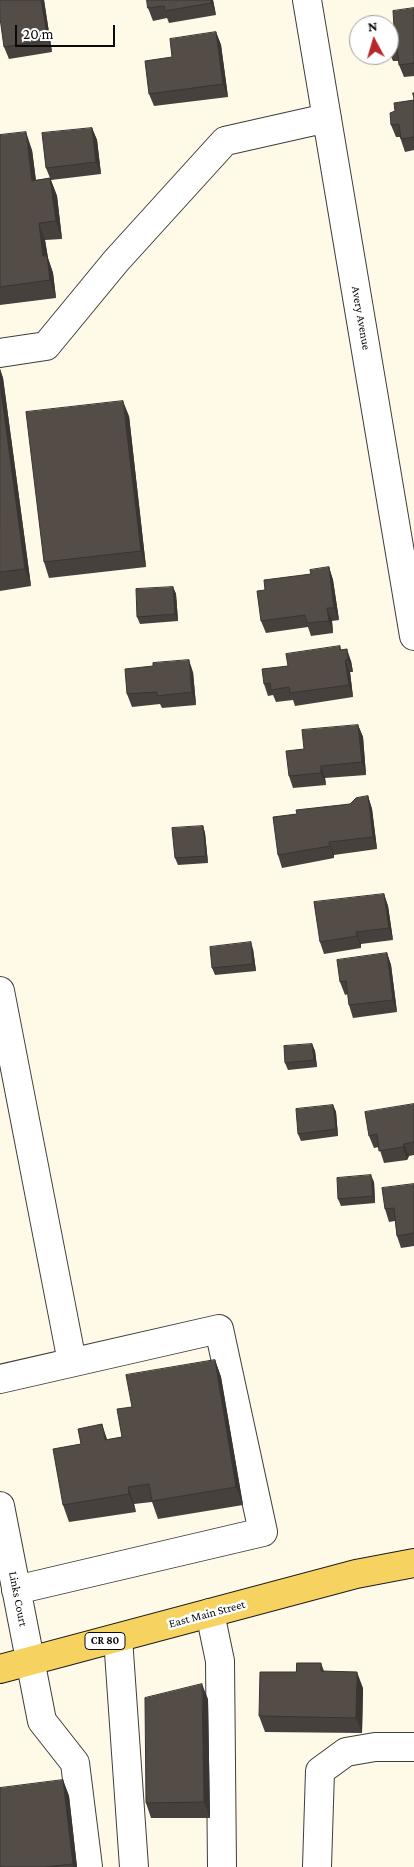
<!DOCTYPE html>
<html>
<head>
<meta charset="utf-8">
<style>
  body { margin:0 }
  #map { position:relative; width:414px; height:1867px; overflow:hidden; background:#fffae8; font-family:"Crimson Pro",serif }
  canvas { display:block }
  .north { position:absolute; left:349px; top:15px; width:50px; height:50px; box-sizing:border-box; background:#fff; border:1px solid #9d9d9d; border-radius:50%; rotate:354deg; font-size:14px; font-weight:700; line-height:20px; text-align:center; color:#0a0a0a }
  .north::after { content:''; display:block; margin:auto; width:18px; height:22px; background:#b6272c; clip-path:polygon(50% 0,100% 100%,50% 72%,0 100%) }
  .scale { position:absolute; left:15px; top:25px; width:100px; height:22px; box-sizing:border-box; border:2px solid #0a0a0a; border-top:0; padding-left:6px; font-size:15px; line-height:18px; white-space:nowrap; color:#0a0a0a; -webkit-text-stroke:4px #fff; paint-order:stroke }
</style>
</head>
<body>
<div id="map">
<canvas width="414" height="1867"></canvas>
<div class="north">N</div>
<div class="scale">20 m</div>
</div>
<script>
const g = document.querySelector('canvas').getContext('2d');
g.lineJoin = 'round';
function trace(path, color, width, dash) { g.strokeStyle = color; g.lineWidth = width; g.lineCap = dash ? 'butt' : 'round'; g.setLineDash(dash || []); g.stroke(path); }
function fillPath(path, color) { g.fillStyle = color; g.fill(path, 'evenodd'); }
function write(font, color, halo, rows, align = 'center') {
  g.font = font + ' "Crimson Pro",serif'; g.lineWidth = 5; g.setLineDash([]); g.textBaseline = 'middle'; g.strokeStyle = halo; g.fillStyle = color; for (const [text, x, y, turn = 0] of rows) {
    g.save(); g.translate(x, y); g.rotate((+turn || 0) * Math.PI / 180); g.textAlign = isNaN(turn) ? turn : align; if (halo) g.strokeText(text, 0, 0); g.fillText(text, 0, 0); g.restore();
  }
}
const minor = new Path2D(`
  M307,0L414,636
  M0,353L46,346L116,261L225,141L327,118
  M0,991L72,1362
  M0,1379L219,1329L263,1532L16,1590
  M0,1506L42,1721L75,1763L88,1867
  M210,1613L220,1661L222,1867
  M118,1638L134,1867
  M317,1867L320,1771L346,1752L375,1747H414`);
const major = new Path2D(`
  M0,1669L356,1574L414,1563`);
trace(minor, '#3d3d3d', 30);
trace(major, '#1b1b1b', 30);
trace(minor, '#fff', 28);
trace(major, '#f6d361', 28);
fillPath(new Path2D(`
  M44,0L52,52L9,59L4,47Z
  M147,0H213L216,15L169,23L167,18L153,21L148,8Z
  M414,8V76L404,77L399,65V61H393L389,52V28L394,27Z
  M216,32L221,45L228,97L154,106L149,94L172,57Z
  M414,93V150L405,152L400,137H396L391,125L395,111L414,100Z
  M92,128L97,140L101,174L51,180L57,196L62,239L45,240L48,258L53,273L56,298L0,305V134V135L32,150L36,180L50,178L46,168Z
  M0,369L3,378L31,586L0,591Z
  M129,416L146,567L49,578L44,562Z
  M329,567L333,580L339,620L332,621L333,633L311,636L308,627L266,633L261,621L265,590Z
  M173,587L176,594L178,621L140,624L137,617Z
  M340,646L341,650L351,661L353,672H350L353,697L295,706L293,700L276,702L273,695L268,696L264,684L288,666Z
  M193,672L196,705L162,708L160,704L132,707L127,694Z
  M358,725L363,737L366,775L325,778L326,785L293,788L289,776L304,749Z
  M368,796L372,809L377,849L334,855V858L282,868L278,855L297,814L350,804Z
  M203,826L205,833L208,863L178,865L175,858Z
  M384,894L388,906L393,940L361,944V948L324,954L320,942Z
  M253,949L256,971L215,975L212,968Z
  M387,953L391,965L397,1012L353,1018L349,1005L348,994L345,995L340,982Z
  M312,1044L315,1051L317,1067L288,1070L285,1063Z
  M414,1104V1155L409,1156L407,1160L384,1163L379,1147L374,1148L369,1136Z
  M333,1105L336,1112L338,1136L301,1141L298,1134Z
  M374,1182L375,1203L341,1206L338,1199Z
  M414,1184V1246L401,1248L397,1236L395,1221L389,1222L385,1209Z
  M215,1360L221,1377L243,1505L158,1519L152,1502L134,1504L136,1512L69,1522L63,1505L81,1444L122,1437L132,1407Z
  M321,1663L324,1671L363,1688L362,1733L265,1732L259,1716L296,1672Z
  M208,1699L210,1818H151L146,1803Z
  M63,1780L69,1796L77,1867H0Z`), '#47413d');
fillPath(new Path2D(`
  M41,0H44L52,52L48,40Z
  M211,0H213L216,15L211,3Z
  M216,32L221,45L228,97L223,84Z
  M92,128L97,140L101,174L96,162Z
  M26,132L32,150L38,198L32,181Z
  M50,178L57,196L62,239L56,221Z
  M39,223L45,240L48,258L53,273L56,298L50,280L43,256Z
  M0,369L3,378L31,586L25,569L0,383Z
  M123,401L129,416L146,567L141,551Z
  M329,567L333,580L339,620L334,608Z
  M173,587L176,594L178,621L175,614Z
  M327,608L332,621L333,633L329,621Z
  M347,649L351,661L353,672L348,660Z
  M189,660L193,672L196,705L192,692Z
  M345,660L350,672L353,697L349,685Z
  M358,725L363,737L366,775L362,762Z
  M321,766L325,778L326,785L321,773Z
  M368,796L372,809L377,849L373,837Z
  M203,826L205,833L208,863L206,856Z
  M329,842L334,855V858L330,846Z
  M384,894L388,906L393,940L389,928Z
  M356,932L361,944V948L357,936Z
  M251,942L253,949L256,971L253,964Z
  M387,953L391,965L397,1012L393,1000Z
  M312,1044L315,1051L317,1067L314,1060Z
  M333,1105L336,1112L338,1136L336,1129Z
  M404,1144L409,1156L407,1160L403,1147Z
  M371,1175L374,1182L375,1203L373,1196Z
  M215,1360L221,1377L243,1505L236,1487Z
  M102,1424L108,1442L105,1440Z
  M128,1487L134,1504L136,1512L129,1494Z
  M357,1672L363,1688L362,1733L356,1718Z
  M202,1684L208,1699L210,1818L204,1802Z
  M63,1780L69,1796L77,1867H74L73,1864Z`), '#3a3532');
const building = new Path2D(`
  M0,0H41L48,40L4,47L0,18Z
  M147,0H211V3L165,11L164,6L148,8Z
  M414,8V63L399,65L397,48L389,49V28L394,27L393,11Z
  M216,32L223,84L149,94L145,61L172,57L170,39Z
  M413,93H414V141V137L401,139L399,124L391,125L390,113L395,111L394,103L414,100Z
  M92,128L96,162L46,168L42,133Z
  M26,132L32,181L50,178L56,221L39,223L43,256H47L50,280L0,287V135Z
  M0,383L25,569L0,572Z
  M123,401L141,551L44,562L26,412Z
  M329,567L334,608H327L329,621L307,623L305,615L261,621L257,591L265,590L264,580L311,574L310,570Z
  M173,587L175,614L137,617L136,589Z
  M340,646V650L347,649L348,660H345L349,685L290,693L289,687L271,690L270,683L264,684L262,669L288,666L286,654Z
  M189,660L192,692L157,696V692L127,694L125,669L153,666V663Z
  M358,725L362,762L321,766V773L289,776L286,751L304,749L302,730Z
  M368,796L373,837L329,842L330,846L278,855L273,817L297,814L296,810L350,804L356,798Z
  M203,826L206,856L175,858L172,828Z
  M384,894L389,928L356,932L357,936L320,942L314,902Z
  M251,942L253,964L212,968L210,947Z
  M387,953L393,1000L349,1005L346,981L340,982L337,960Z
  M312,1044L314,1060L285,1063L284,1046Z
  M414,1104V1142L404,1144L403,1147L379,1151L377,1134L369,1136L365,1112Z
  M333,1105L336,1129L298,1134L296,1109Z
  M371,1175L373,1196L338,1199L337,1178Z
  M414,1184V1233L397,1236L394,1208L385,1209L382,1188Z
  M215,1360L236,1487L152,1501L149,1484L128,1487L129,1494L63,1505L53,1449L81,1444L78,1429L102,1424L105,1440L122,1437L117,1409L132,1407L126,1375Z
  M297,1663H321V1671L357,1672L356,1718L259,1716L260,1672H296Z
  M202,1684L204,1802L146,1803L145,1698Z
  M63,1780L73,1864L44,1867H0V1788Z`);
fillPath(building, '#534c47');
trace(building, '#3a3532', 1);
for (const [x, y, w] of [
  [105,1641,40]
]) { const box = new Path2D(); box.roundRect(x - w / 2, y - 8.5, w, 17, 4); g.fillStyle = '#fff'; g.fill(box); trace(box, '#0a0a0a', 1); }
write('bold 11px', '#0a0a0a', null, [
  ["CR 80",105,1641]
]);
write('12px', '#0a0a0a', '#fff', [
  ["Avery Avenue",361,318,80],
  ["Links Court",18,1599,79],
  ["East Main Street",207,1614,-15]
]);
</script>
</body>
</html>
